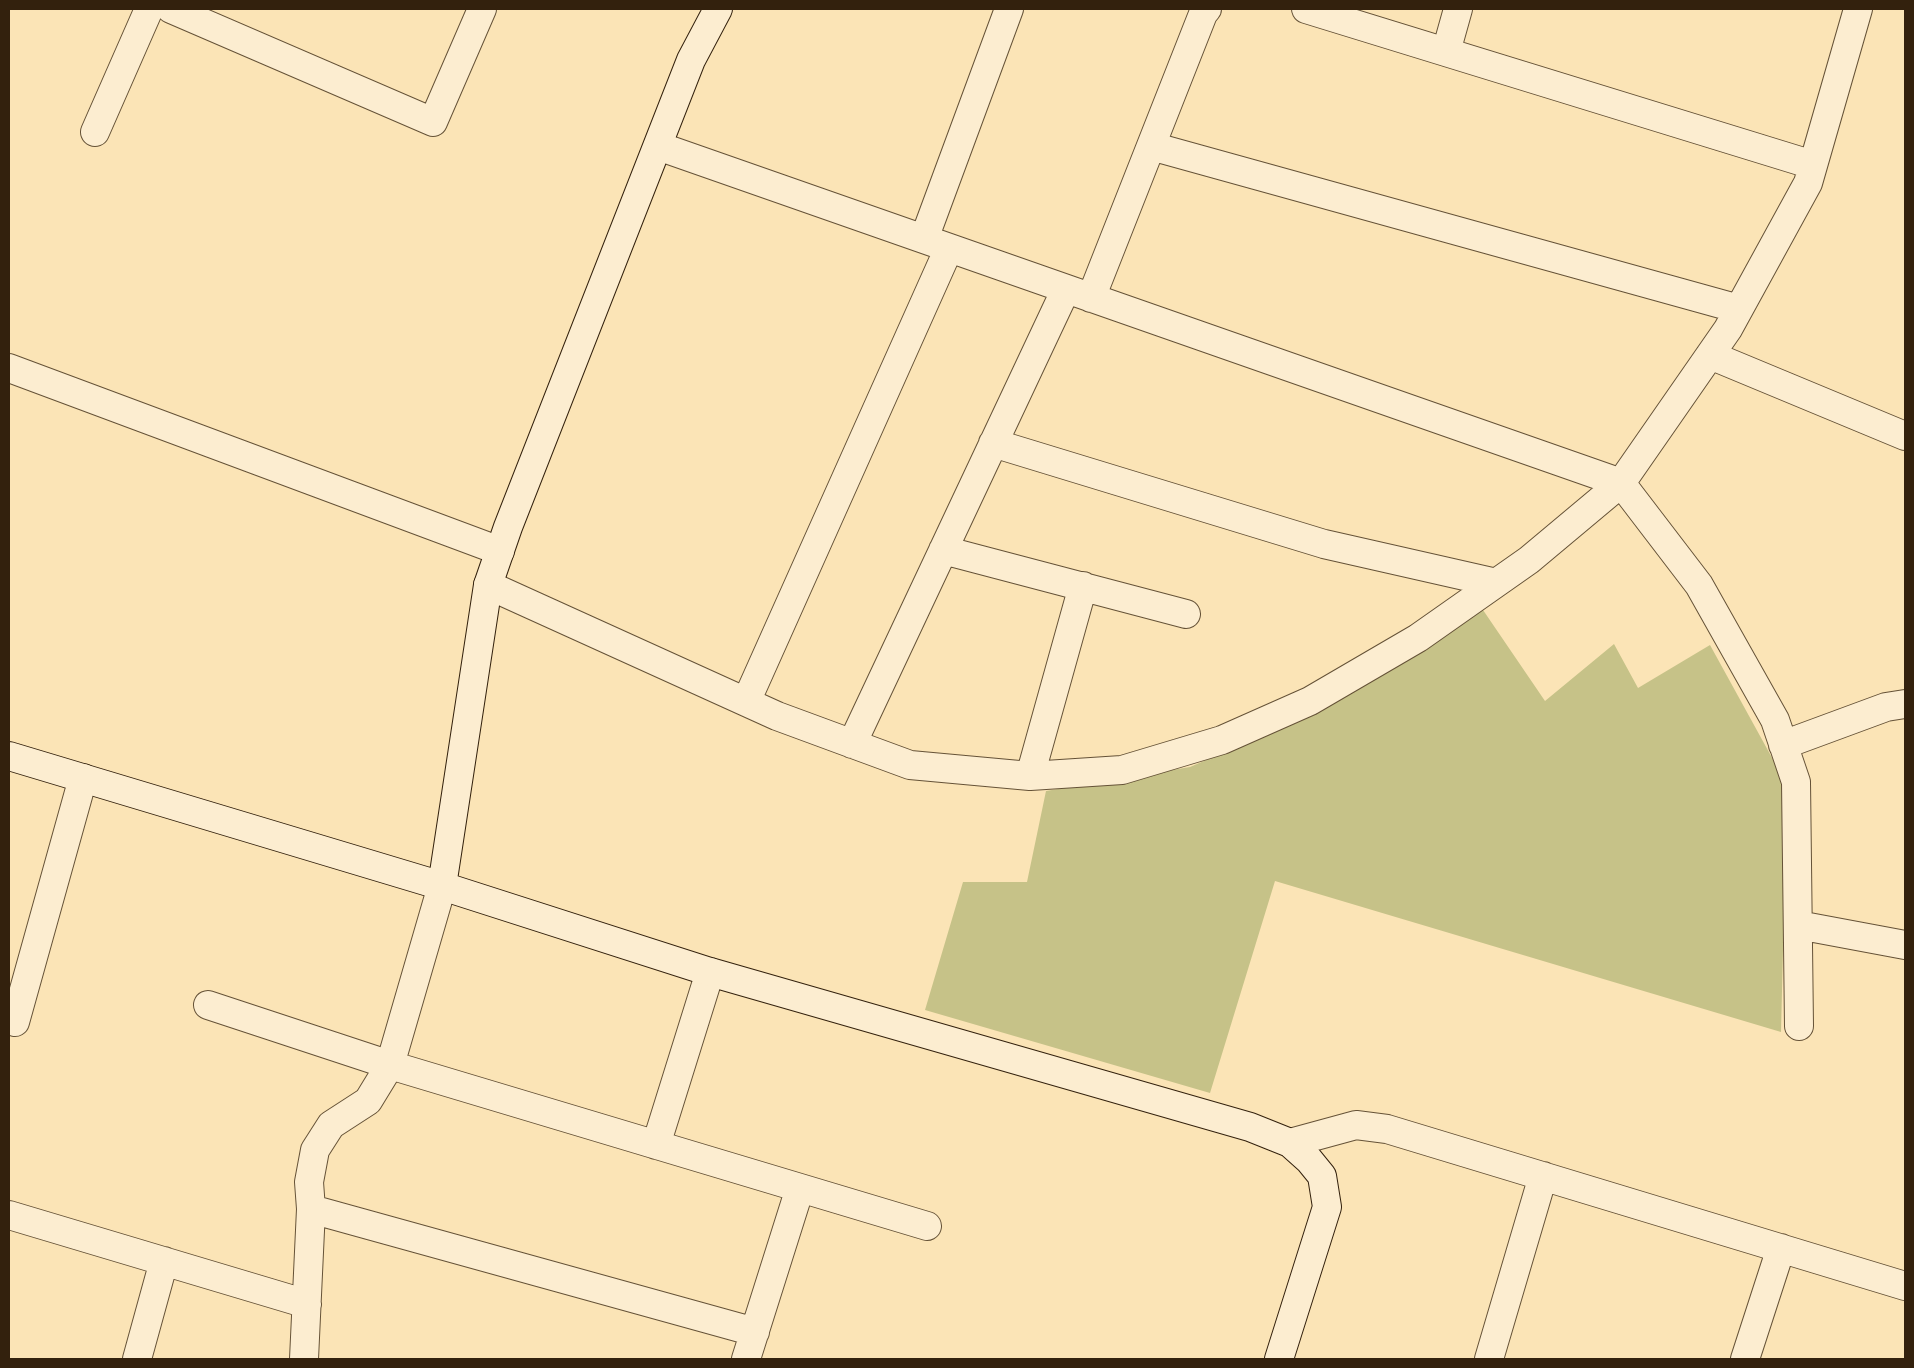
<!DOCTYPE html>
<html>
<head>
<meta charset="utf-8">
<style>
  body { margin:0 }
  #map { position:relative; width:1914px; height:1368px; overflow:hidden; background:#fbe4b6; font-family:"Libre Caslon Text",serif }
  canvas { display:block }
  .frame { position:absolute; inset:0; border:10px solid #33210d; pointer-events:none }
</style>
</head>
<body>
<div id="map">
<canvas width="1914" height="1368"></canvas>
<div class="frame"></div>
</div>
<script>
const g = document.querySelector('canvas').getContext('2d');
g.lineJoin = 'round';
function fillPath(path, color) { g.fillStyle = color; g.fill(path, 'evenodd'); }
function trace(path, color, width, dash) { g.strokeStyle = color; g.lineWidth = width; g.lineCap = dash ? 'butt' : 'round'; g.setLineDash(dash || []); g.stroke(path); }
fillPath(new Path2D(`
  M1483,610L1545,701L1614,644L1638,688L1710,645L1787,785L1781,1032L1275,881L1210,1093L925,1010L963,882H1027L1046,791L1190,767L1317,712Z`), '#c6c288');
const street = new Path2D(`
  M171,9L433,122L482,9
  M1306,9L1813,165
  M1446,52L1458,9
  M95,132L149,9
  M658,146L1621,483L1699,585L1775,720L1796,782L1799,1026
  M1151,146L1739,309
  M924,239L1009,9
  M1091,298L1203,14L1207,9
  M1710,355L1905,436
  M9,368L500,551
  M993,443L1324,544L1496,583
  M943,550L1186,614
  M488,585L777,716L910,765L1030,776L1122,770L1222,740L1310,701L1418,638L1529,560L1621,483L1728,329L1808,183L1858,9
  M746,702L949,248
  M852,744L1066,289
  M1783,745L1886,707L1905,704
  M1030,776L1083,586
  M1798,925L1905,945
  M208,1005L390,1065L927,1226
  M15,1022L83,778
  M1290,1143L1356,1125L1387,1129L1905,1286
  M656,1145L710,972
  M311,1209L755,1332
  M9,1215L307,1304
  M137,1359L164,1261
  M304,1359L311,1209L309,1182L315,1150L331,1125L368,1101L390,1065L442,886
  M746,1359L800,1188
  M1489,1359L1543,1176
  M1745,1359L1781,1248`);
const secondary = new Path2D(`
  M9,756L442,886L710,972L1250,1127L1290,1143L1309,1160L1322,1176L1327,1207L1279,1359
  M442,886L488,585L508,527L691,60L718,9`);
trace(street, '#655237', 30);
trace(secondary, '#33210d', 30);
trace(street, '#fcedd0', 28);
trace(secondary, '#fcedd0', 28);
</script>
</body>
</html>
